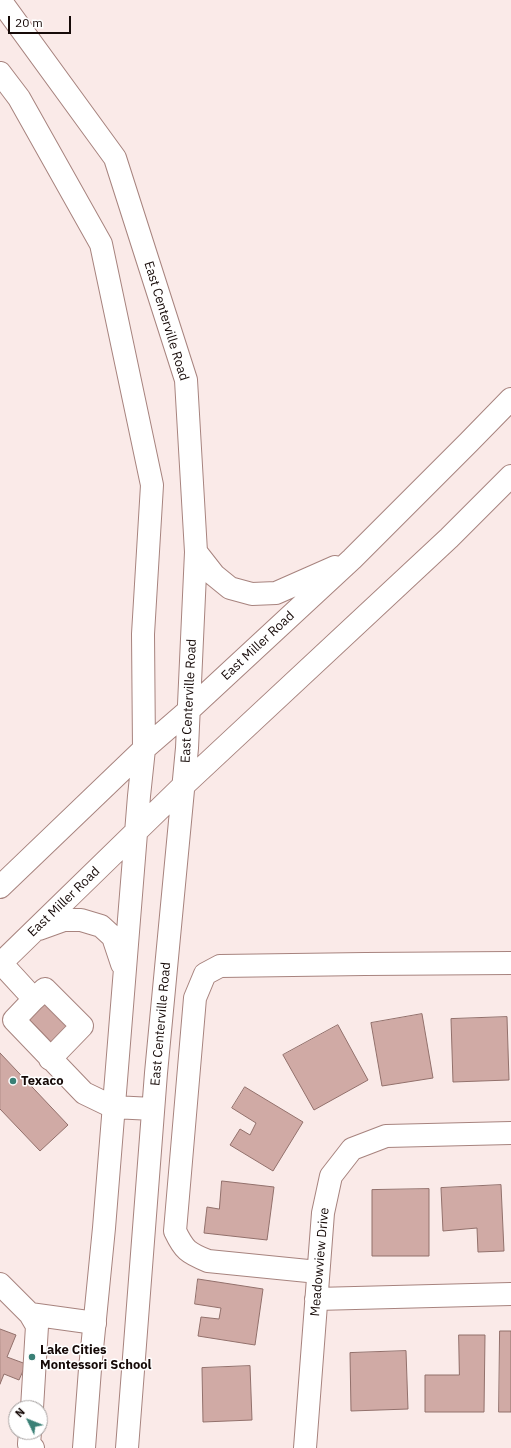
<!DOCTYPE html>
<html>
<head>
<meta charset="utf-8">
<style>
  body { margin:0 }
  #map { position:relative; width:511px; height:1448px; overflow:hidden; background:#faeae8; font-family:"IBM Plex Sans",sans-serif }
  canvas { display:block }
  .north { position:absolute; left:8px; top:1400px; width:40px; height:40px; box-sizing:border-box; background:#fff; border:1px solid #a29d9c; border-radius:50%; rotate:313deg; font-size:11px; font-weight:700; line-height:16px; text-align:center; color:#160a08 }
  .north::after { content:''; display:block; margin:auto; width:14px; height:18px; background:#3a8076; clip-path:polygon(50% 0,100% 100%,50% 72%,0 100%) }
  .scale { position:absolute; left:8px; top:16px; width:63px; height:18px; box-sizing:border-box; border:2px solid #160a08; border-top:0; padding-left:5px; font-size:12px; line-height:14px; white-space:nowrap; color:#160a08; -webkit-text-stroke:3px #fff; paint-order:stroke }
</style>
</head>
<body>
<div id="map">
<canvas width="511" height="1448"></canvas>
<div class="north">N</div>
<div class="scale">20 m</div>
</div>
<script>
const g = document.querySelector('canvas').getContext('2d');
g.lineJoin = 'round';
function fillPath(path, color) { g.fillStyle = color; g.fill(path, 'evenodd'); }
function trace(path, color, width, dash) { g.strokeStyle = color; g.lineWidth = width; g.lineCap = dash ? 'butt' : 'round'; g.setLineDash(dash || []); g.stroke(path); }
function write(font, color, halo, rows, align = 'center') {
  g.font = font + ' "IBM Plex Sans",sans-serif'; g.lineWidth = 3; g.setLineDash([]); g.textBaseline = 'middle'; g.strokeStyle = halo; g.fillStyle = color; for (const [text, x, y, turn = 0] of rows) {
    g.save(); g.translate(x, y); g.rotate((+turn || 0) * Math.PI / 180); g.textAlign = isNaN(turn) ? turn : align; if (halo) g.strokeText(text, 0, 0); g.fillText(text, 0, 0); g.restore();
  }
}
const building = new Path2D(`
  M45,1004L70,1030L54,1045L29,1019Z
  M422,1014L433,1078L382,1086L371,1023Z
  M507,1017L509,1080L453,1082L451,1019Z
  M338,1025L368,1080L314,1110L283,1055Z
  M0,1053L68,1125L40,1151L0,1109Z
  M245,1087L303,1122L273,1171L230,1145L240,1129L250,1135L256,1123L232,1108Z
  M222,1181L274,1187L267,1240L204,1233L207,1207L219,1209Z
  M501,1185L504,1251L478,1252L477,1228L443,1231L441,1188Z
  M429,1189V1256H372V1190Z
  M198,1279L263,1289L255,1345L198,1336L201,1317L219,1319L221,1308L195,1304Z
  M0,1329L16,1335L7,1357L26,1364L19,1380L4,1374L0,1384Z
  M500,1331H511V1412H499Z
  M459,1335H485L484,1412H425V1375H459Z
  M406,1351L408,1409L351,1411L350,1353Z
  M250,1366L252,1420L203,1422L202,1368Z`);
fillPath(building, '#d0aaa5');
trace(building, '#92706b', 1);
const minor = new Path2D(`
  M1,963L34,999L14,1020L84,1093L113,1107
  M34,999L45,989L82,1026L50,1059
  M318,1272L208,1261C188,1253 184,1250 175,1231L195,998L205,974L220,966L365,964L511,963
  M0,1284L30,1314L37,1326L32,1408
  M316,1299L511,1294
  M30,1314L95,1323
  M30,1432L29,1444L33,1448
  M305,1448L323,1213L331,1176L352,1149L386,1136L511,1133`);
const major = new Path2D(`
  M0,0L115,158L186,380L196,552L187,748L156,1073L127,1448
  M0,73L19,98L101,244L152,485L143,634L144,749L139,796L104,1228L90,1369L84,1448
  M196,552L214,575L230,588L252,594L276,593L335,567
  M0,887L144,749L189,710L352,559L469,442L511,399
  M39,929L64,920H81L101,926L113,937L122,964
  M0,964L184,785L449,538L511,476
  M113,1107L153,1109`);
trace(minor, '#a7837e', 24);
trace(major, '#a7837e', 24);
trace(minor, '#fff', 22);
trace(major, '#fff', 22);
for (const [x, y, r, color] of [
  [13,1081,4,"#3a8076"],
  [32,1357,4,"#3a8076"]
]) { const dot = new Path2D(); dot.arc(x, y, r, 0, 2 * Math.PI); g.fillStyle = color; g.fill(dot); trace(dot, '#fff', 1.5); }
write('13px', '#160a08', '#fff', [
  ["East Centerville Road",166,321,73],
  ["East Miller Road",258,646,-43],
  ["East Centerville Road",189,701,-87],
  ["East Miller Road",64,902,-44],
  ["East Centerville Road",161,1024,-85],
  ["Meadowview Drive",320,1262,-85]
]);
write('bold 13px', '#160a08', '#fff', [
  ["Texaco",21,1081],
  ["Lake Cities",40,1350],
  ["Montessori School",40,1365]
], 'left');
</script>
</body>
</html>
